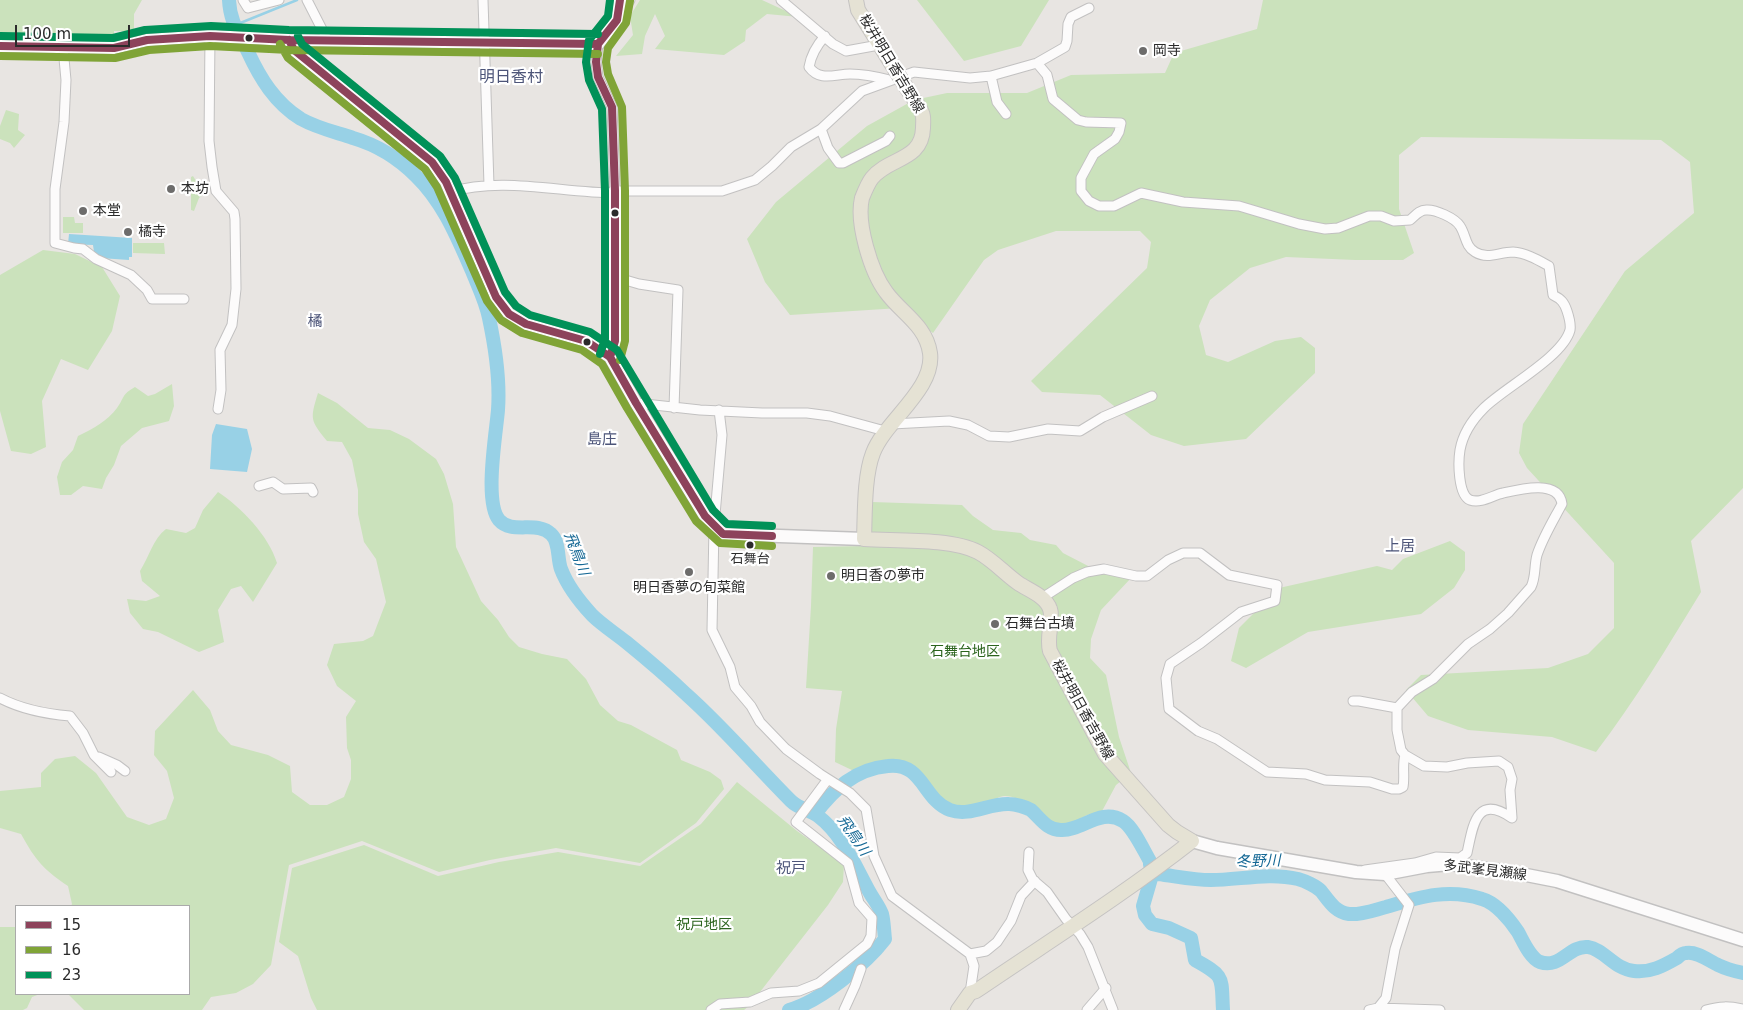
<!DOCTYPE html>
<html>
<head>
<meta charset="utf-8">
<style>
  body { margin:0 }
  #map { position:relative; width:1743px; height:1010px; overflow:hidden; background:#e8e5e2; font-family:"DejaVu Sans",sans-serif }
  canvas { display:block }
  .legend { position:absolute; left:15px; top:905px; width:175px; height:90px; box-sizing:border-box; background:#fff; border:1px solid #aaa; margin:0; padding:6px 9px; list-style:none; font-size:15px; color:#2b2b2b }
  .legend li { display:flex; align-items:center; gap:10px; height:25px }
  .legend b { width:25px; border:1px solid #aaa }
  .scale { position:absolute; left:15px; top:25px; width:115px; height:22px; box-sizing:border-box; border:2px solid #2b2b2b; border-top:0; padding-left:6px; font-size:15px; line-height:18px; white-space:nowrap; color:#2b2b2b; -webkit-text-stroke:4px #fff; paint-order:stroke }
</style>
</head>
<body>
<div id="map">
<canvas width="1743" height="1010"></canvas>
<ul class="legend">
<li><b style="height:6px;background:#8d435b"></b>15</li>
<li><b style="height:6px;background:#80a437"></b>16</li>
<li><b style="height:6px;background:#009158"></b>23</li>
</ul>
<div class="scale">100 m</div>
</div>
<script>
const g = document.querySelector('canvas').getContext('2d');
g.lineJoin = 'round';
function fillPath(path, color) { g.fillStyle = color; g.fill(path, 'evenodd'); }
function trace(path, color, width, dash) { g.strokeStyle = color; g.lineWidth = width; g.lineCap = dash ? 'butt' : 'round'; g.setLineDash(dash || []); g.stroke(path); }
function write(font, color, halo, rows, align = 'center') {
  g.font = font + ' "DejaVu Sans","Noto Sans JP",sans-serif'; g.lineWidth = 4.5; g.setLineDash([]); g.textBaseline = 'middle'; g.strokeStyle = halo; g.fillStyle = color; for (const [text, x, y, turn = 0] of rows) {
    g.save(); g.translate(x, y); g.rotate((+turn || 0) * Math.PI / 180); g.textAlign = isNaN(turn) ? turn : align; if (halo) g.strokeText(text, 0, 0); g.fillText(text, 0, 0); g.restore();
  }
}
fillPath(new Path2D(`
  M0,0H142L134,14V31H114V35H71V41H55V35H0Z
  M640,0H762L799,17L767,14L746,30L745,41L724,55L655,49L665,36L655,14L645,36L642,54L616,56L633,35L630,16Z
  M917,0H1049L1021,46L964,61Z
  M1263,0H1743V488L1691,541L1701,592C1668,646 1635,701 1596,752L1552,737L1468,730L1428,716L1406,690L1421,675L1548,668L1588,654L1614,628V563L1527,468L1519,453L1523,424L1625,271L1694,213L1690,162L1661,140L1421,137L1399,155V209L1414,253L1403,260H1355L1286,257L1250,268L1210,300L1199,326L1206,355L1228,362L1275,341L1301,337L1315,348V373L1246,439L1184,446L1151,435L1100,395L1042,392L1031,381L1147,268L1151,242L1140,231H1056L998,250L984,260L933,333L900,308L790,315L765,282L747,239L776,202L867,126L914,100L947,93H1027L1071,75L1165,73L1174,53L1257,29Z
  M6,110L19,114L18,130L25,135L14,148L10,143L0,139V126Z
  M193,176L204,194L199,198L194,211L191,210V177Z
  M63,217H74L75,223H83V233H63Z
  M133,243H164L165,254L133,253Z
  M43,250L75,254L102,267L120,296L112,331L88,370L61,359L42,401L46,447L31,454L11,451L0,411V275Z
  M172,384L174,406L169,421L142,428L121,446L114,465L106,478L102,489L83,486L71,495H60L57,477L62,462L73,450L78,436C93,429 107,421 117,408C125,397 121,395 135,387L148,396L155,394Z
  M318,393L337,403L368,428L390,430L409,439L436,459L444,474L453,504L456,547L481,601L498,620L509,637L519,647L542,654L567,659L586,679L600,705L618,721L631,725L677,750L681,760L710,772L721,780L724,789L696,823L640,863L556,848L490,860L439,872L362,841L289,865L271,965L253,984L236,993L211,997L202,1010H84L68,994H189V906H71L72,904L68,886C43,869 36,861 21,834L0,828V791L41,787V773L55,759L75,756L96,773L127,817L149,825L166,819L174,798L167,771L154,755L155,731L193,690L210,710L218,731L231,745L268,755L290,766L292,792L310,805H327L344,797L351,779V760L347,748L346,717L356,701L337,686L327,665L334,644L363,641L373,636L386,602L376,559L364,542L358,514V490L352,460L342,442L327,441C310,420 310,419 318,393Z
  M218,492C241,507 269,536 277,563L253,602L241,586L231,589L218,610L224,642L199,652L158,632L143,629L130,613L127,599L146,601L160,596L142,581L140,571C149,557 153,539 166,529L186,533L195,528L203,510Z
  M872,502L962,505L973,516L993,530L1021,533L1030,540L1056,545L1063,553L1092,568L1132,577L1101,610L1091,639L1090,658L1106,675L1119,737L1131,773L1116,785L1101,813L1087,815L1067,826H1051C1041,815 1020,795 1004,796C1000,796 994,800 990,802C979,807 961,811 949,806C943,803 937,796 933,790C928,785 925,777 919,772C901,754 876,762 856,772L835,762L836,729L842,691L806,688L811,606L813,547L866,546L869,510Z
  M1450,541L1465,552V570L1454,588L1421,614L1308,632L1246,668L1231,661L1239,628L1279,588L1377,566L1392,570L1403,559Z
  M737,782L797,831L844,864L843,882L828,905L749,1006L744,1010H317L311,998L298,956L279,942L292,868L364,845L438,876L499,862L558,852L640,866L701,824Z
  M0,927H16V994H40L32,997L27,1008L23,1010H0Z`), '#cbe2bc');
fillPath(new Path2D(`
  M69,234L132,238V257H129V260L100,258L94,252L93,245L68,244Z
  M216,424L247,429L252,449L247,472L210,469L212,435Z`), '#98d1e6');
trace(new Path2D(`
  M223,30L297,0`), '#98d1e6', 2.5);
trace(new Path2D(`
  M229,0C230,22 239,33 248,52C260,78 275,103 301,119C317,128 335,132 353,138C377,145 398,158 416,176C443,202 457,237 472,271C478,286 486,302 489,318C495,346 500,382 498,410C496,434 484,502 499,520C512,535 537,520 551,534C560,542 557,558 561,569C567,585 580,602 592,615C602,625 615,633 626,642C647,659 668,677 687,695C724,728 756,766 791,801C799,809 810,810 818,816C843,835 855,866 870,893C874,900 879,906 882,914C884,922 884,931 885,939C866,964 819,1002 789,1010
  M815,814C834,789 855,769 888,766C923,762 923,800 950,810C970,817 989,803 1009,804C1015,804 1026,807 1031,810C1041,819 1047,830 1061,830C1082,831 1101,807 1123,821C1136,829 1147,860 1158,874C1175,876 1193,880 1211,880C1239,880 1269,872 1298,879C1305,881 1316,886 1321,891C1329,901 1335,912 1349,914C1362,915 1374,910 1386,907C1420,897 1448,888 1482,899C1496,903 1510,920 1518,932C1523,941 1530,958 1540,962C1561,969 1569,945 1588,947C1604,949 1614,969 1634,971C1650,973 1663,966 1677,958C1679,956 1683,953 1686,953C1697,951 1709,961 1718,965C1726,969 1734,971 1743,973
  M1150,864L1152,875L1143,906L1145,915L1152,924L1169,928L1191,938L1195,960C1226,977 1221,977 1223,1010`), '#98d1e6', 14);
const street = new Path2D(`
  M243,0L248,8L279,0
  M307,0L328,41
  M483,0L489,185
  M781,0L833,44L846,51L879,45
  M619,17L630,0
  M210,36L209,141L212,167L216,191L234,212L235,219L236,289L232,325L220,350L221,390L218,409
  M825,36C817,45 811,55 809,67C820,82 835,74 850,74C863,74 878,77 890,80
  M598,44L596,62L598,77L612,107L615,191H722L755,180L772,166L791,147L821,129L862,91L914,72L970,78L991,76L1037,63L1065,47L1067,41L1068,24L1071,17L1089,8
  M63,48L66,80L64,122L55,189V243L74,248L83,249L96,259L131,275L147,290L152,299H184
  M1037,63L1047,75L1053,99L1078,120L1086,122L1121,123L1119,132L1115,139L1094,154L1081,178V191L1089,201L1099,206H1114L1141,193L1183,202L1239,206L1299,224L1325,229L1338,228L1369,216H1381L1394,221L1410,220C1415,216 1419,210 1426,210C1435,209 1455,218 1460,226C1466,235 1465,246 1475,252C1488,260 1499,252 1513,252C1526,253 1538,260 1549,266L1553,295C1561,299 1564,302 1567,311C1569,317 1571,324 1570,330C1563,357 1504,388 1484,408C1472,420 1463,433 1460,450C1458,462 1458,495 1470,500C1481,504 1493,495 1503,493C1520,489 1559,479 1562,504C1553,521 1543,537 1537,555C1534,566 1536,577 1531,587L1508,613L1490,629L1468,644L1433,679L1412,692L1397,708V730L1401,750L1405,755L1424,766L1447,767L1467,763L1499,761L1508,767L1512,779L1510,790L1512,818C1476,793 1473,826 1467,853L1460,858L1436,857L1415,863L1365,870
  M991,76L997,102L1006,114
  M821,129L828,148L839,163H843L886,141L890,136
  M450,192C502,176 562,193 615,193
  M615,277L639,284L678,290L674,408
  M636,403L700,410L762,413H807L830,416L885,431
  M719,410L722,435L714,526L712,630L730,667L735,687L751,706L760,722L786,749L820,774L850,793L866,809L874,856L892,896L970,954L974,966L970,993
  M892,424L949,421L968,425L989,436L1009,437L1048,429L1080,431L1103,417L1152,396
  M259,486L273,482L283,489L311,488L313,492
  M1042,598L1073,578L1087,572L1104,569L1136,576H1147L1168,560L1183,553H1200L1229,575L1277,585L1275,601L1241,612L1201,643L1170,664L1166,678L1169,709L1198,731L1217,739L1267,772L1306,774L1325,780L1370,782L1392,789H1399L1403,787C1405,777 1402,765 1405,755
  M0,698C21,709 46,714 70,716L83,733L94,755L111,772
  M1353,701H1359L1397,708
  M99,757L117,765L125,771
  M1029,852L1028,870L1033,880L1047,892L1066,919L1080,934L1088,947L1113,1010
  M970,954L986,951L997,942L1011,921L1021,896L1035,881
  M1378,1008L1386,998L1395,949L1409,905L1385,874
  M711,1010L720,1004L750,1002L771,993L799,991L819,983L867,944L871,936L872,918L859,903L848,863L796,822L828,779
  M844,1010L855,986L861,969
  M1087,1010L1106,988
  M1369,1010L1378,1008L1440,1010
  M1706,1010C1720,1006 1729,1006 1743,1009`);
const secondary = new Path2D(`
  M289,40L294,50L432,162L446,182L496,297L509,314L526,324L586,341L610,357L636,403L705,516L723,534L864,539
  M0,46L114,48L147,40L210,36L289,40L598,44L617,20L620,0
  M610,357L615,341V191
  M1192,841L1217,848L1356,872L1385,874L1427,866L1450,864L1511,872L1557,881L1743,940`);
const primary = new Path2D(`
  M856,0L858,10L896,71
  M908,90C912,97 919,105 922,113C924,117 923,123 923,128C922,161 889,157 872,178C868,183 864,193 862,198C856,223 871,272 886,292C901,313 926,325 930,353C935,389 885,421 873,453C864,476 865,514 864,539C895,541 952,538 978,552C993,560 1004,573 1018,583C1028,590 1046,596 1050,609C1054,620 1046,636 1050,651L1105,754L1168,825L1177,832L1192,841C1123,895 1048,942 976,991L970,993L958,1010`);
trace(street, '#c2c1c1', 11);
trace(secondary, '#c2c1c1', 15);
trace(primary, '#c5c3c2', 16);
trace(street, '#fcfbfb', 9);
trace(secondary, '#fcfbfb', 12);
trace(primary, '#e5e2d4', 14);
const primaryBridge = new Path2D(`
  M896,71L908,90`);
trace(primaryBridge, '#c5c3c2', 16, []);
trace(primaryBridge, '#e5e2d4', 14);
trace(new Path2D(`
  M289,40L294,50L432,162L446,182L496,297L509,314L526,324L586,341L610,357L636,403L705,516L723,534L772,536
  M0,46L114,48L147,40L210,36L289,40L598,44
  M610,357L615,341V191L612,107L598,77L596,62L598,44L617,20L620,0`), '#8d435b', 8);
trace(new Path2D(`
  M280,44L288,58L425,169L437,187L487,301L501,320L522,333L582,350L602,364L627,408L696,521L720,543L772,546
  M0,56L115,58L149,50L210,46L289,50L598,54
  M620,360L625,341V191L622,107L608,74L606,62L608,48L626,23L630,1`), '#80a437', 8);
trace(new Path2D(`
  M0,36L113,38L145,30L211,26L289,30L598,34
  M298,36L302,44L440,156L455,178L505,292L516,306L530,315L590,332L617,350L713,510L727,524L772,526
  M600,354L605,339V191L602,109L589,80L586,62L589,40L608,16L610,0`), '#009158', 8);
for (const [x, y, r, color] of [
  [249,38,4.5,"#2b2b2b"],
  [1143,51,5,"#6d6c6b"],
  [171,189,5,"#6d6c6b"],
  [83,211,5,"#6d6c6b"],
  [615,213,4.5,"#2b2b2b"],
  [128,232,5,"#6d6c6b"],
  [587,342,4.5,"#2b2b2b"],
  [750,545,4.5,"#2b2b2b"],
  [689,572,5,"#6d6c6b"],
  [831,576,5,"#6d6c6b"],
  [995,624,5,"#6d6c6b"]
]) { const dot = new Path2D(); dot.arc(x, y, r, 0, 2 * Math.PI); g.fillStyle = color; g.fill(dot); trace(dot, '#fff', 2); }
write('13px', '#2b2b2b', '#fff', [
  ["石舞台",750,560]
]);
write('14px', '#2b2b2b', '#fff', [
  ["岡寺",1153,51],
  ["本坊",181,189],
  ["本堂",93,211],
  ["橘寺",138,232],
  ["明日香の夢市",841,576],
  ["明日香夢の旬菜館",689,588,"center"],
  ["石舞台古墳",1005,624]
], 'left');
write('14px', '#2b2b2b', '#fff', [
  ["桜井明日香吉野線",891,64,59],
  ["桜井明日香吉野線",1082,710,61],
  ["多武峯見瀬線",1485,871,7]
]);
write('14px', '#2c641e', '#fff', [
  ["石舞台地区",965,652],
  ["祝戸地区",704,925]
]);
write('15px', '#4d5579', '#fff', [
  ["橘",315,322],
  ["島庄",602,440],
  ["上居",1400,547],
  ["祝戸",791,869]
]);
write('italic 15px', '#156895', '#fff', [
  ["飛鳥川",576,554,69],
  ["飛鳥川",853,836,55],
  ["冬野川",1258,862,-2]
]);
write('16px', '#4d5579', '#fff', [
  ["明日香村",511,78]
]);
</script>
</body>
</html>
